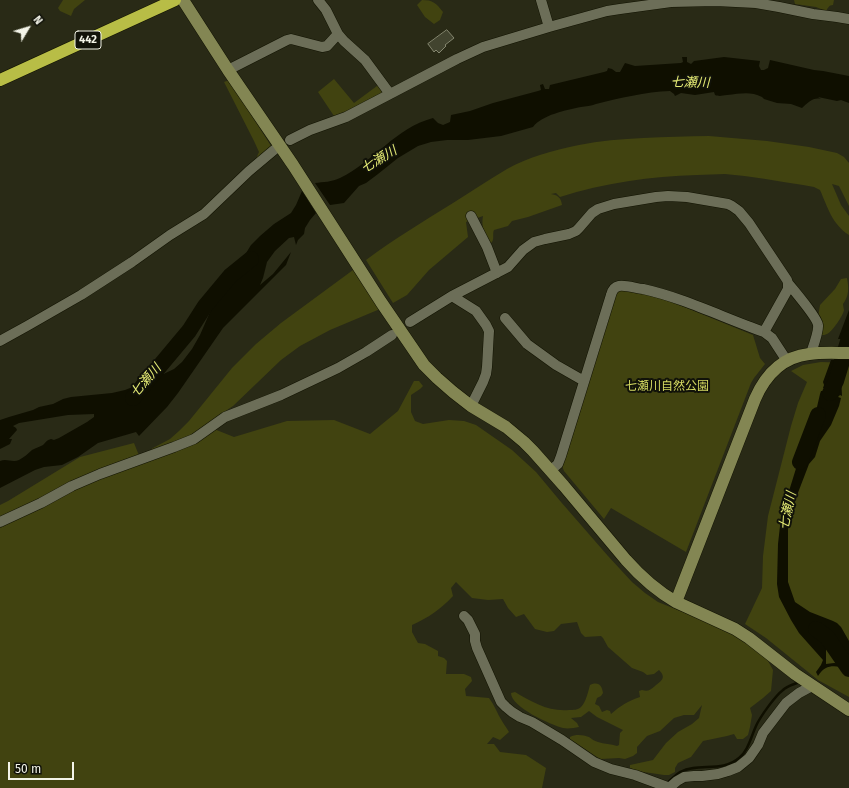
<!DOCTYPE html>
<html>
<head>
<meta charset="utf-8">
<style>
  body { margin:0 }
  #map { position:relative; width:849px; height:788px; overflow:hidden; background:#292a16; font-family:"Fira Sans",sans-serif }
  canvas { display:block }
  .north { position:absolute; left:8px; top:8px; width:40px; height:40px; -webkit-text-stroke:3px #111209; paint-order:stroke; rotate:52deg; font-size:11px; font-weight:700; line-height:16px; text-align:center; color:#f3f4e8 }
  .north::after { content:''; display:block; margin:auto; width:14px; height:18px; background:#f3f4e8; clip-path:polygon(50% 0,100% 100%,50% 72%,0 100%) }
  .scale { position:absolute; left:8px; top:762px; width:66px; height:18px; box-sizing:border-box; border:2px solid #f3f4e8; border-top:0; padding-left:5px; font-size:12px; line-height:14px; white-space:nowrap; color:#f3f4e8; -webkit-text-stroke:3px #111209; paint-order:stroke }
</style>
</head>
<body>
<div id="map">
<canvas width="849" height="788"></canvas>
<div class="north">N</div>
<div class="scale">50 m</div>
</div>
<script>
const g = document.querySelector('canvas').getContext('2d');
g.lineJoin = 'round';
function fillPath(path, color) { g.fillStyle = color; g.fill(path, 'evenodd'); }
function trace(path, color, width, dash) { g.strokeStyle = color; g.lineWidth = width; g.lineCap = dash ? 'butt' : 'round'; g.setLineDash(dash || []); g.stroke(path); }
function write(font, color, halo, rows, align = 'center') {
  g.font = font + ' "Fira Sans","Noto Sans JP",sans-serif'; g.lineWidth = 4; g.setLineDash([]); g.textBaseline = 'middle'; g.strokeStyle = halo; g.fillStyle = color; for (const [text, x, y, turn = 0] of rows) {
    g.save(); g.translate(x, y); g.rotate((+turn || 0) * Math.PI / 180); g.textAlign = isNaN(turn) ? turn : align; if (halo) g.strokeText(text, 0, 0); g.fillText(text, 0, 0); g.restore();
  }
}
fillPath(new Path2D(`
  M63,0H85L74,9L71,16L60,11L58,8Z
  M422,0C433,0 436,3 443,12L440,20L434,24L425,17L417,5Z
  M794,0H834L833,5C829,5 828,8 826,11L816,7L795,4Z
  M334,79L354,103L381,83L385,92L336,119L318,92Z
  M229,80L271,146L255,161L259,152L254,141L224,82Z
  M709,136L767,141L809,147L837,153L844,157L849,163V206L839,186L832,184L841,205L849,216V235C832,224 828,208 820,190L814,187L803,185C777,181 751,176 725,174C716,174 706,175 697,175C651,176 604,183 560,197L556,193L551,194C557,195 561,197 562,205L528,217L512,221L508,226L494,230C492,234 495,240 491,243C484,235 481,226 483,216L466,222L468,237L429,270L407,295L393,303L366,260C394,239 424,221 453,203C471,192 488,180 507,169C528,157 554,150 579,145C620,137 666,137 709,136Z
  M353,270L380,309L330,330L300,346L281,360L233,406L221,414L209,427L234,437L287,421L334,420L370,434L398,411L414,381H419L423,386L420,389L411,395V412L415,421L423,424L449,420L464,421L476,425L512,450L536,472L561,502L608,556L632,582L645,593L658,602L720,627L744,640L767,659L773,670L771,691L763,698L750,708L752,715L750,727L748,735L743,739H737L734,734L727,736L703,741L691,757L678,763L675,768V772L669,775H664L637,771L630,768V765L653,760L666,743L678,732L692,724L699,718L702,705L694,715H684L674,718L660,731L647,736L637,747V753L633,756L625,759L619,758L601,759L597,757L570,739V737C576,734 583,735 589,737C592,739 594,741 598,742C604,744 611,744 617,746L619,745L620,733L623,730L597,717L589,711L581,717L571,718L577,723L579,727C574,728 568,729 563,728C551,725 511,707 511,693L515,692C532,702 549,712 569,710C573,710 578,710 581,707C586,702 588,692 590,685C599,681 602,686 603,693L601,696L597,698L595,704L599,706L602,712L607,710L610,711L611,714C620,706 628,701 640,697L639,691L642,690C648,692 650,690 655,686C661,681 667,678 659,670L654,674L647,675L643,672L632,668L608,647L603,638L601,636L585,637L581,633L577,622L561,624L554,631L547,632L535,629L524,614L516,617L508,608L503,599L488,600L472,598L456,582L451,588L453,596C441,609 428,618 412,625V632L418,643L425,644L438,651V656L444,658L447,661L446,674H464L471,677L472,681L465,689L466,696L489,698C495,706 497,713 502,721C504,725 507,728 509,732L500,740L493,737L487,744H494L500,752L526,755L546,768L542,788H0V505L8,501L80,457L134,443L140,458L153,448L170,439L179,431L189,421L232,368L256,344L281,323Z
  M847,278C849,288 849,296 843,304C843,305 844,310 844,310C843,316 832,332 827,334C825,335 824,335 821,335L818,317L820,305L835,289L841,279Z
  M621,290L651,295L662,298L753,335L760,358L765,364L754,378L751,383L686,552L611,508L604,519L564,471L562,466L616,293Z
  M821,362L849,363V697L818,680L766,638L745,624L762,588L763,556L768,516L791,426L798,403L807,382L791,371L803,365Z`), '#414310');
fillPath(new Path2D(`
  M682,57H687V62L691,64L694,61L724,57L760,61L759,66L761,70H764L768,68L770,60L814,70L823,71L849,76V103L841,100L837,101L818,97L821,99C813,97 808,103 802,108L791,104L777,103L764,99L762,97C750,91 740,94 727,95C722,95 721,97 715,95L714,92L695,95L681,93L675,96L674,94L670,91C645,92 620,98 596,104C591,106 586,106 581,107C566,110 542,115 533,127L501,136L468,140H447L431,142L418,146L398,158L378,174L366,183L359,186L344,203L330,205L315,183C323,182 332,182 340,178C375,161 395,128 433,118L438,123L443,125L450,122L451,115L470,111L493,103L538,91L541,90L540,85L543,84L545,89H549L550,85L604,72L607,71L608,68L612,69L616,72H620L625,63L635,66L681,63L683,62Z
  M302,191L316,213L310,220L305,228L304,234L298,240L296,245L294,237L289,238L275,251L267,262L263,278L260,285L273,274L291,252L286,265L223,328L178,393L167,407L139,436L136,432L98,443L78,457L62,465L44,467L35,470L0,488V461C7,458 12,463 19,460C24,457 28,454 32,450C35,448 40,447 43,445C46,442 47,440 51,439L54,440L59,438L87,422L94,417V414L68,415L19,423L13,426L16,428L17,430L9,439H12L10,444L0,449V420L9,417L33,410L39,407L53,404L63,399L71,397L112,393L125,390L155,378L174,369L182,362L192,349L200,335L210,312L251,245L260,236L274,224L291,213L296,205Z
  M849,310V339H838Z
  M831,360H836L834,374L836,375L847,364V360H849C849,367 843,370 841,376L842,396L840,395L838,397L841,398L839,406L831,425L820,441L815,457L809,464L791,511L788,527V582L795,602L810,612L833,621L837,623L841,627L849,641V669L848,668C835,666 826,663 818,676L816,672L821,665L823,660L799,633L791,620L779,597L777,584L778,544L781,517L798,462L808,442L811,433L820,394L821,391H825V388H823L824,385L823,382ZM833,643C842,649 844,655 846,664L834,663L826,664V650L827,645Z`), '#0f0f00');
trace(new Path2D(`
  M666,784C671,780 675,775 680,772C699,762 722,773 739,758C748,751 751,737 756,726C760,717 775,696 783,690C787,686 792,685 797,683`), '#0f0f00', 2.5);
trace(new Path2D(`
  M830,393L836,381L849,338
  M133,398L189,331L205,306L230,276L251,259
  M800,462L818,415
  M816,629L827,637L849,669`), '#0f0f00', 16);
const building = new Path2D(`
  M447,30L454,38L445,45L446,46L439,53L436,50L434,52L428,44Z`);
fillPath(building, '#42442f');
trace(building, '#84866f', 1);
const street = new Path2D(`
  M318,0L326,10L338,34L344,41L365,60L390,94
  M541,0L549,27
  M228,70L287,40L291,39L322,47L327,46L338,34
  M290,140L310,130L346,117L457,59L483,47L549,27L607,11L620,9L671,2L716,1L756,3L779,7L813,14L837,17L849,19
  M471,216L487,247L497,273
  M788,283C795,292 817,317 818,325C819,331 813,347 811,353
  M452,296L476,311L486,325L489,331L487,367L486,374L483,382L471,406
  M505,318L527,344L556,365L584,381
  M410,322L452,296L508,267L523,250L534,242L545,239L569,234L576,231L579,228L592,213L598,209L614,204L656,197L668,196L687,197L728,204L732,206L739,211L749,223L787,280L788,283V289L764,332
  M0,341L27,326L81,295L132,262L170,235L204,214L249,171L274,150
  M551,470L558,464L561,456L611,295C612,291 614,287 619,286C626,285 635,288 643,289C684,298 724,318 764,332L772,338L787,361
  M0,522L41,503L72,486L100,474L174,447L194,439L225,417L281,395L338,368L366,352L392,335
  M464,616L468,620L475,634V641L477,648L501,702L506,707L512,712L520,717L532,722L562,740L594,762L611,769L635,775L670,788
  M669,788L677,781L684,777L694,776H702L718,774L728,771L738,767L749,758L758,745L763,733L786,703L799,693L812,686`);
const secondary = new Path2D(`
  M183,0L228,70L293,165L381,302L424,365L437,378L453,392L471,406L506,427L524,442L533,451L564,486L626,560C641,577 657,591 676,602L735,629L749,638L795,674L849,710
  M676,602L755,399C765,376 782,357 809,354C822,352 836,353 849,353`);
const highway = new Path2D(`
  M0,80L175,0`);
trace(street, '#121302', 11);
trace(secondary, '#121302', 13);
trace(highway, '#121302', 13);
trace(street, '#6c6e58', 10);
trace(secondary, '#838653', 12);
trace(highway, '#b8bd46', 12);
for (const [x, y, w] of [
  [88,40,26]
]) { const box = new Path2D(); box.roundRect(x - w / 2, y - 9, w, 18, 3); g.fillStyle = '#111209'; g.fill(box); trace(box, '#f3f4e8', 1); }
write('bold 11px', '#f3f4e8', null, [
  ["442",88,40]
]);
write('12px', '#d3d860', '#111209', [
  ["七瀬川自然公園",667,387]
]);
write('italic 13px', '#e6ec75', '#111209', [
  ["七瀬川",690,83,1],
  ["七瀬川",379,160,-31],
  ["七瀬川",146,381,-49],
  ["七瀬川",788,511,-78]
]);
</script>
</body>
</html>
